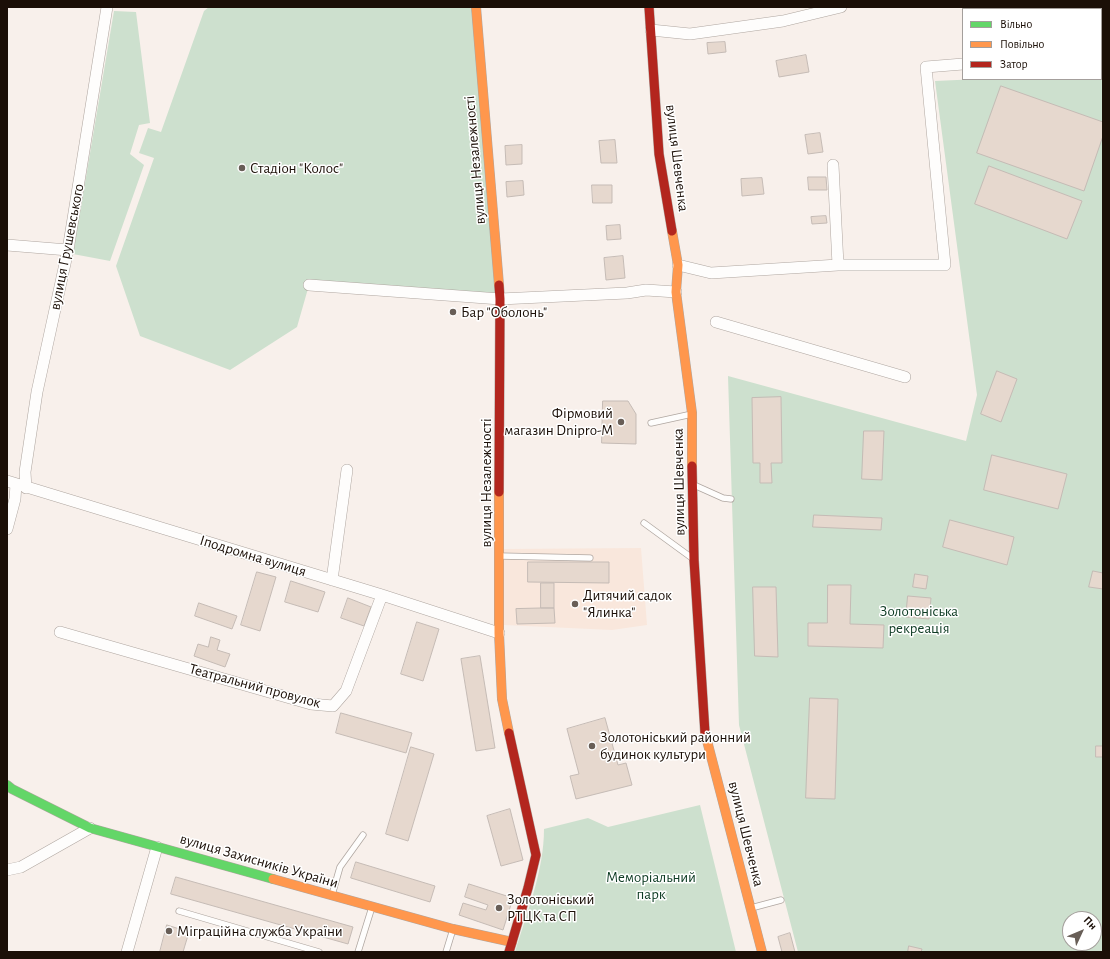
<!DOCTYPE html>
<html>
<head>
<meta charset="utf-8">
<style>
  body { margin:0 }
  #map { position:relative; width:1110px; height:959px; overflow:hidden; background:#f8f0eb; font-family:"Alegreya Sans",sans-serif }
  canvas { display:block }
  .frame { position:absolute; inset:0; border:8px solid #1b0f07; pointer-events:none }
  .legend { position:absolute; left:962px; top:8px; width:140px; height:72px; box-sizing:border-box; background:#fff; border:1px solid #a49f9c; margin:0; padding:5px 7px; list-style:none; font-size:12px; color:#1b0f07 }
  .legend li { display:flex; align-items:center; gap:8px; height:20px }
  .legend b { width:20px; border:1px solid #a49f9c }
  .north { position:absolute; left:1062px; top:911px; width:40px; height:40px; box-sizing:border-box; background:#fff; border:1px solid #a49f9c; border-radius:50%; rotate:46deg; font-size:11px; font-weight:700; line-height:16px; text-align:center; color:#1b0f07 }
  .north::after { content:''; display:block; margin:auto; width:14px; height:18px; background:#685e57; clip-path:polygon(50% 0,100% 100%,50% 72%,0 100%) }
</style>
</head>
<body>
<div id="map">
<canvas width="1110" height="959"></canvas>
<div class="frame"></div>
<ul class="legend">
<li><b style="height:5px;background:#63d668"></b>Вільно</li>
<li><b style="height:5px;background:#ff974d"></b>Повільно</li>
<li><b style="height:5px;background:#b3261e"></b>Затор</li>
</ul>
<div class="north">Пн</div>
</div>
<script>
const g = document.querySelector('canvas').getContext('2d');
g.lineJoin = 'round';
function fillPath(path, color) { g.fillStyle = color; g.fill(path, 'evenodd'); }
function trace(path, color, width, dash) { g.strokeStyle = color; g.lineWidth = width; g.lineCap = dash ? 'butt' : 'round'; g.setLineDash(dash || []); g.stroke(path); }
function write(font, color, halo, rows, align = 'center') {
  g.font = font + ' "Alegreya Sans",sans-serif'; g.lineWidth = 3; g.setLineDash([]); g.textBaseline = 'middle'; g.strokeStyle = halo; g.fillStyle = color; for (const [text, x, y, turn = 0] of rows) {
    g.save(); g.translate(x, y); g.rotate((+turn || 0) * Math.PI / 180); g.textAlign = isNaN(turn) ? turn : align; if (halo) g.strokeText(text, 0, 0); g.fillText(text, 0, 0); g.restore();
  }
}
fillPath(new Path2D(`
  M641,548L647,625L612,630L504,625V549Z`), '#f9e7dc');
fillPath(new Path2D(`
  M209,7H476L500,299L309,285L297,327L230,370L140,336L116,266L154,158L139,153L148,128L161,132L204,11Z
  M114,11L136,12L150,123L139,125L130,154L144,165L110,261L73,254Z
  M1101,72H1103V952H798L739,725L728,376L966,441L977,395L935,81L979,79H1101ZM1070,919H1094V943H1070Z
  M700,805L736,952H515C527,912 544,871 544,829L588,818L608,827Z`), '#cde0ce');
const building = new Path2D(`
  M725,42L726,52L708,54L707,43Z
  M806,55L809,72L779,77L776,61Z
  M1001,86L1103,122V136L1084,191L977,153Z
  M820,133L823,152L808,154L805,135Z
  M615,140L617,163H601L599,141Z
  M522,145V164L506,165L505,146Z
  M989,166L1082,201L1067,239L975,204Z
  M808,177H826L827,190H809Z
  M762,178L764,194L742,196L741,179Z
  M523,181L524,195L507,197L506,182Z
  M592,185H612V203H593Z
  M826,216L827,223L812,224L811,217Z
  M620,225L621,239L607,240L606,226Z
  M623,256L625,278L606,280L604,258Z
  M997,371L1017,379L1001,422L981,414Z
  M781,397L782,463H771L772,483H760V463H753L752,398Z
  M603,401H628L636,414V444L602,443Z
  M864,431H884L882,480L862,479Z
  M992,455L1067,474L1058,509L984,490Z
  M814,515L882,518L881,530L813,527Z
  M950,520L1014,537L1007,565L943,547Z
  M528,562H609V583L528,582Z
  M1093,571L1103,573V589L1089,587Z
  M257,572L276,577L260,631L241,625Z
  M915,574L928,576L926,589L913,587Z
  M291,581L325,592L318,612L285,602Z
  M541,583H554V608H541Z
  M828,585H851L850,624L884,625L883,648L808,646V623H827Z
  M753,587H776L778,657L755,656Z
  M908,596L931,598L929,619L906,617Z
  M348,598L371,607L364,626L341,618Z
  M199,603L237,616L232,629L195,616Z
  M541,608H554L555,623L517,624L516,609Z
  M417,622L439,629L423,681L401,674Z
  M211,637L220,640L217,650L230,654L225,667L194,656L198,644L208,647Z
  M480,656L495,748L476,751L461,659Z
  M810,698L838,699L835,799L806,798Z
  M341,713L412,733L406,753L336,733Z
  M605,718L618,765L626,763L632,785L576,799L570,776L579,774L567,729Z
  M1096,746H1103V757H1096Z
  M411,747L434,754L408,841L386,834Z
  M510,809L523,860L501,866L487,816Z
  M356,862L435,886L430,902L351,878Z
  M176,877L353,927L348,944L171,894Z
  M469,884L513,898L503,930L459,915L463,903L486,910L488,905L465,897Z
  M167,925L189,932L183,952H160Z
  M790,933L795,952H782L778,937Z
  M909,946L922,949L921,952H908Z`);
fillPath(building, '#e6d8ce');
trace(building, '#c5bbb5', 1);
const lane = new Path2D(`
  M651,423L692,414
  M694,485L723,498L731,499
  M644,523L692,558
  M500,556L590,558
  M332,895L340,867L363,835
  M751,908L781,900
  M179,911L319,952
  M358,952L372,907
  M446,952L453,929`);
const street = new Path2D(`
  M651,30L690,34L783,21L841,7
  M1101,52H1103
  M833,165L838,265
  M7,245L68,250
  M678,265L711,273L838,265H945L926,67L963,64
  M309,285L500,299L627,293L646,290L676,292
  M716,322L905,377
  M7,481L382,595L499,633
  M26,488L25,472L37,392L68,250L107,7
  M7,529L15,499L16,484
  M332,580L347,470
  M60,632L311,704L333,706L346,691L382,595
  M7,870L21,867L90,828
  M127,952L157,847`);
const fast = new Path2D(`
  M7,785L12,789L90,828L273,879`);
const slow = new Path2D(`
  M476,7L499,285
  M672,231L678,265L676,292L692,413V466
  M499,492V633L502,699L509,733
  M705,733L762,952
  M273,879L453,929L512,942`);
const jam = new Path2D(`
  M649,7L659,154L672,231
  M499,285L500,299L499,492
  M692,466L694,560L705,733
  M509,952L528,888L536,855L509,733`);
trace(lane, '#afa6a0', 7);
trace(street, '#afa6a0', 12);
trace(fast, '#afa6a0', 10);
trace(slow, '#afa6a0', 10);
trace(jam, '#afa6a0', 10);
trace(lane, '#fefdfc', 5.5);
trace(street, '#fefdfc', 11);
trace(fast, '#63d668', 9);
trace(slow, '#ff974d', 9);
trace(jam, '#b3261e', 9);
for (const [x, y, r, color] of [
  [242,168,4,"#685e57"],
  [453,312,4,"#685e57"],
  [621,422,4,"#685e57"],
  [575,604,4,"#685e57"],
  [592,746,4,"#685e57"],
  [499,908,4,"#685e57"],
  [169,931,4,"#685e57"]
]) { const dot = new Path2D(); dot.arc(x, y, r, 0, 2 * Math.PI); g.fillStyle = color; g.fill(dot); trace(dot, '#fff', 1.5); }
write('15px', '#1b0f07', '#fff', [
  ["вулиця Шевченка",677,158,83],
  ["вулиця Незалежності",475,160,-95],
  ["вулиця Грушевського",67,247,-79],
  ["вулиця Шевченка",679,482,-91],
  ["вулиця Незалежності",486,483,-90],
  ["Іподромна вулиця",253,556,17],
  ["Театральний провулок",255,686,15],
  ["вулиця Шевченка",746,834,76],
  ["вулиця Захисників України",259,861,16]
]);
write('15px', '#1b0f07', '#fff', [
  ["Стадіон \"Колос\"",250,168],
  ["Бар \"Оболонь\"",461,312],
  ["Фірмовий",613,413,"right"],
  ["магазин Dnipro-M",613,430,"right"],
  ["Дитячий садок",583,595],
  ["\"Ялинка\"",583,612],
  ["Золотоніський районний",600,737],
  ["будинок культури",600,754],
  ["Золотоніський",507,899],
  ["РТЦК та СП",507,916],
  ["Міграційна служба України",177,931]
], 'left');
write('15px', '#0d3b23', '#fff', [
  ["Золотоніська",919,611],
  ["рекреація",919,628],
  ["Меморіальний",651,877],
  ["парк",651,894]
]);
</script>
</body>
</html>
